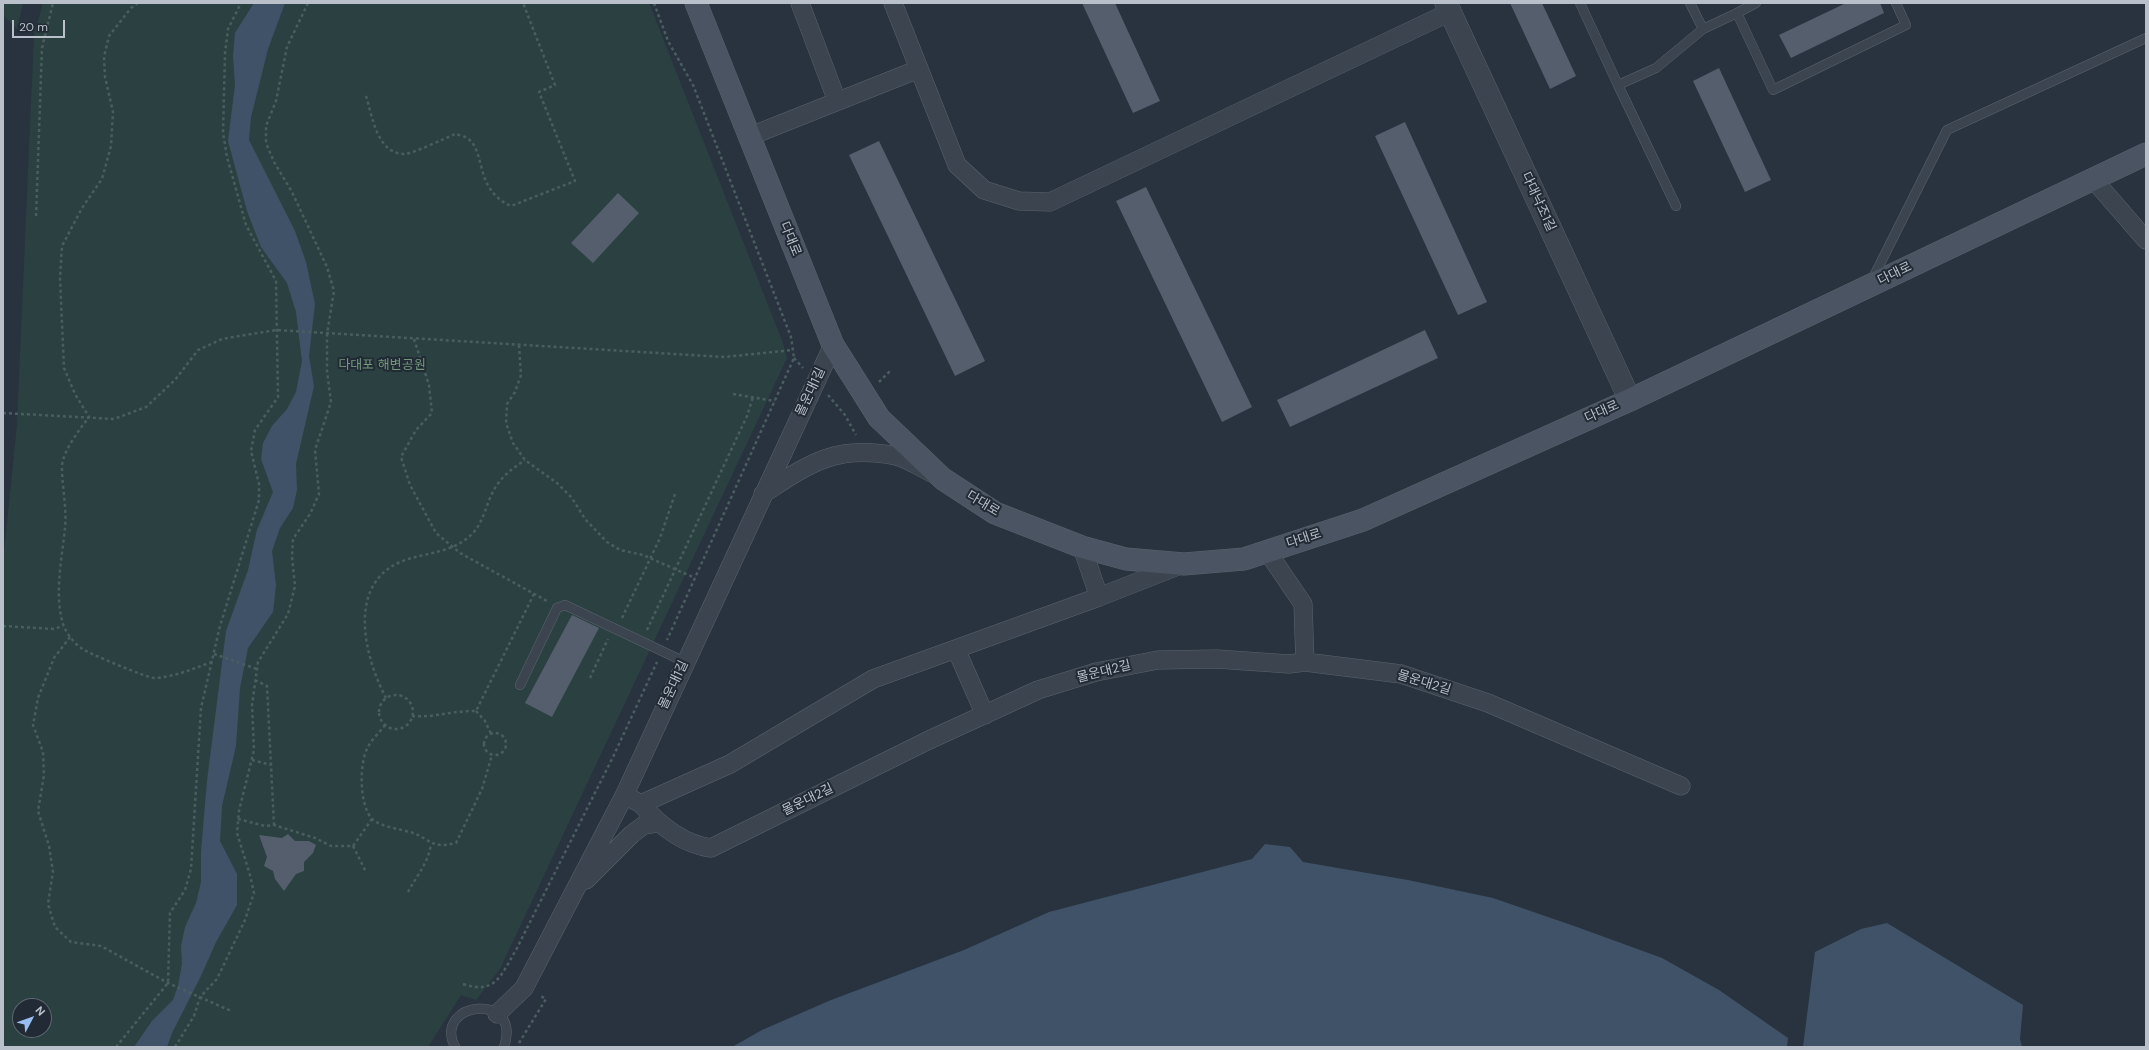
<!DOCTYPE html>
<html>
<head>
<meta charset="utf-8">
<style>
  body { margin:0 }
  #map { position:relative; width:2149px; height:1050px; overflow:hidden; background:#28333f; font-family:"DM Sans",sans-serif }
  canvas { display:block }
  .frame { position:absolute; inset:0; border:4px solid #b9c0ca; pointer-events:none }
  .north { position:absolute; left:12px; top:998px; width:40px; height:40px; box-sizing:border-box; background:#212a35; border:1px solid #5e6671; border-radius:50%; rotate:49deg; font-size:11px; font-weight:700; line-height:16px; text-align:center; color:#b9c0ca }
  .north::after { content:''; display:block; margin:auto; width:14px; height:18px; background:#98bdf0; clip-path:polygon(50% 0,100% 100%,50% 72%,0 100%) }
  .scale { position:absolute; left:12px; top:20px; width:53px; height:18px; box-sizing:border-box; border:2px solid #b9c0ca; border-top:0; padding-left:5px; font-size:12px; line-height:14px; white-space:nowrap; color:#b9c0ca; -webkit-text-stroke:3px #212a35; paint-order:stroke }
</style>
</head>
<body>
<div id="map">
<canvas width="2149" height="1050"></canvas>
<div class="frame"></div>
<div class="north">N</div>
<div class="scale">20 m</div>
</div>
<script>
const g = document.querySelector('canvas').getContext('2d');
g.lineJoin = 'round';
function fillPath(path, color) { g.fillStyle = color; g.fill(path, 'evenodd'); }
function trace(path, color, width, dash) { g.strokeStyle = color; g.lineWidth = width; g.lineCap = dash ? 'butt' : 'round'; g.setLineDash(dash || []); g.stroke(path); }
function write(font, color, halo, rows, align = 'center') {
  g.font = font + ' "DM Sans","Noto Sans KR",sans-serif'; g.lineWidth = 4; g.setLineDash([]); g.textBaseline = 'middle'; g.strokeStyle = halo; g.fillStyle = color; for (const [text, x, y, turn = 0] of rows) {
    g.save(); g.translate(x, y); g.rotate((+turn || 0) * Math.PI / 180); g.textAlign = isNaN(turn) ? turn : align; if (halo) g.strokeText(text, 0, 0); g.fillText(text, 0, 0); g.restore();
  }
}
fillPath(new Path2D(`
  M3,3H23L17,29L3,15Z
  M43,3H649L783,343L787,358L500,969L476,1000L461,995L428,1047H3V563L17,425L34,35ZM20,1006H44V1030H20Z`), '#2b4141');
fillPath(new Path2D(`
  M254,3H285L268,49L251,117L249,140L295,231L306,262L315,304L309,356L314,386L296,464L297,490L293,508L280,528L272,551L276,585L273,612L248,648L240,688L236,746L222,806L220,841L237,874V905L216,942L201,976L172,1033L167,1047H134L152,1021L173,1000L178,986L182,964L181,946L185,927L196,903L201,882V852L207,781L226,631L248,570L257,530L273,492L261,459L263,443L272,426L287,409L296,392L302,361L296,312L287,283L261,247L247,211L228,141L235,85L233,56L235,33Z
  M1265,844L1290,847L1303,862L1408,880L1493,898L1577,927L1662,958L1719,990L1788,1038L1787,1047H732L762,1030L831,1000L964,950L1049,912L1252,859Z
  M1887,923L2023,1005L2020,1039L2022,1047H1803L1815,952L1861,929Z`), '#405267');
fillPath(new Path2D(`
  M1082,3H1115L1160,101L1133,113Z
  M1510,3H1542L1576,76L1550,89Z
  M1846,3H1880L1884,13L1791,58L1779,35Z
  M1719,68L1771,180L1745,192L1693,81Z
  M1405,122L1487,302L1458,315L1375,136Z
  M879,141L985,361L955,376L849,155Z
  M1146,187L1252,407L1222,422L1116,201Z
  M618,193L639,213L593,263L571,243Z
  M1425,330L1438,358L1290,427L1277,400Z
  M572,615L599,628L552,717L525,703Z
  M288,834L295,841H309L316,845L313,853L304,862V871L296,874L284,891L275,879L273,871L264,866L267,857L259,835L282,838Z`), '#545e6d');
const service = new Path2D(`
  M1580,3L1618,85L1656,68L1703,29
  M1690,3L1703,29L1737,13
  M1756,3L1737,13L1773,90L1906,25L1896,3
  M1618,85L1676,206
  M1872,280L1947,130L2146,38
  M520,685L557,608L565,605L685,662
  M455,1047C432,1001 523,991 504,1047`);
const minor = new Path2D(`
  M800,3L837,101
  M893,3L957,165L984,190L1019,201L1050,202L1450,12
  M748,137L919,69
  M2093,179L2146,240
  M763,494C810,463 836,444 896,456C908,459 921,468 932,473
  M1082,547L1099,597L1183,564
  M1267,551L1303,604L1305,662
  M956,649L985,715
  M632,799L641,804L730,764L873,679L1099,597
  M641,804C660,826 682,844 711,848L929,740L1038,690L1096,672L1158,660L1217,659L1289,664L1305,662L1401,674L1488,703L1681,786
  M586,880L632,834L644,825L657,823
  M497,1014L524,988L624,796L833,345`);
const tertiary = new Path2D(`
  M1446,3L1630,400`);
const secondary = new Path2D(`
  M696,3L833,345L879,418L943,479L995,513L1082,547L1126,559L1184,564L1244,559L1363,520L1630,400L2146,154`);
trace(service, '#5a636d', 10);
trace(minor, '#5a636d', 19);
trace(tertiary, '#5a636d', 23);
trace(secondary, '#5a636d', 23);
trace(new Path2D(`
  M138,3L131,8L109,36L104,57L105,77L113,112L111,146L102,179L82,208L62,246L60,278L64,368L75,394L89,417C80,429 62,452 62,467C62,488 67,507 65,528C62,558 54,594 63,624C66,633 74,643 81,648C87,653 148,678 154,678C175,677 192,669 212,662
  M654,3L668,41L693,85L791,337L794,358L667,640
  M366,96C372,115 377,154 404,154C412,154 446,138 455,134C459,135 464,136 467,138C487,151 473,189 511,206L575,181L539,92L555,85L523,3
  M36,216L42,48L53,3
  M414,339L429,385L432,413L416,430L401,457L410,485L436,533L460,553L547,601
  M519,345L521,375L515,392L507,404L506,423L513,443L525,460L557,483L572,498L585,519L607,542L620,550L643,555L695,578
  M794,358L803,368
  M879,382L891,370
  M733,394L775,401
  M828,395L845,415L856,435
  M3,413L114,419L146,407L175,380L198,350L222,339L276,330L724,357L793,350
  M622,618L660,538L675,494
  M3,626L54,629L63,626
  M647,630L747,416L753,397
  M70,637L54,658L38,698L33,725L43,752L44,775L38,811L49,846L53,872L48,904L55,927L71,942L101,946L168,983L231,1011
  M214,654L257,669
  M590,678L608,639
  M255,680L267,686L274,825
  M379 712a17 17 0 1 1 34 0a17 17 0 1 1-34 0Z
  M386,698C365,658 346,586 400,562C424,552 452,554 472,534C484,522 486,503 495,488C502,476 513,468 525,460
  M476,711L485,721L491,734
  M412,716C434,718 455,710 476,711L534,594
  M385,725C380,732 372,739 368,747C359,762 359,805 372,819C381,827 401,829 413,833C432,840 431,849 456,843L482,789L492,755
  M484 744a11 11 0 1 1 22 0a11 11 0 1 1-22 0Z
  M252,760L271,765
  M238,819L265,826L274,825L315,838L331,846H353L372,819
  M353,846L366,872
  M408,892C417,875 428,864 431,844
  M463,984C496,995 501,975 516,950L613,757L657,662
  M519,1043L546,999L539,995
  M116,1047L168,983L170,913L185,890L191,869L201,708L220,626L259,500V484L251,451L255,430L278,397L276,281L246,225L227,157L223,133L225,53L228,29L241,3
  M175,1047L194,1016L200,997L217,979L245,920L254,893L250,875L237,833L239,811L254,750L252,705L258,662L288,614L295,586L292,557L293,539L310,514L319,494L315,450L331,402L327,371V334L334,291L327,267L292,192L274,162L266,143V126L276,101L287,47L308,3`), '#4a5d5f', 2.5, [3, 3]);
trace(service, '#3c454f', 9);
trace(minor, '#3c454f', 18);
trace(tertiary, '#3c454f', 22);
trace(secondary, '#4b5462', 22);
write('13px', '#b9c0ca', '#212a35', [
  ["다대낙조1길",1538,202,65],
  ["다대로",790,239,68],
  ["다대로",1895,274,-26],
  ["몰운대1길",811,392,-65],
  ["다대로",1602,412,-24],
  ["다대로",983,504,31],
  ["다대로",1304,539,-18],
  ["몰운대2길",1104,672,-14],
  ["몰운대2길",1424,683,17],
  ["몰운대1길",674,685,-65],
  ["몰운대2길",808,800,-26]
]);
write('13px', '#729979', '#212a35', [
  ["다대포 해변공원",382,366]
]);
</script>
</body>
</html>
